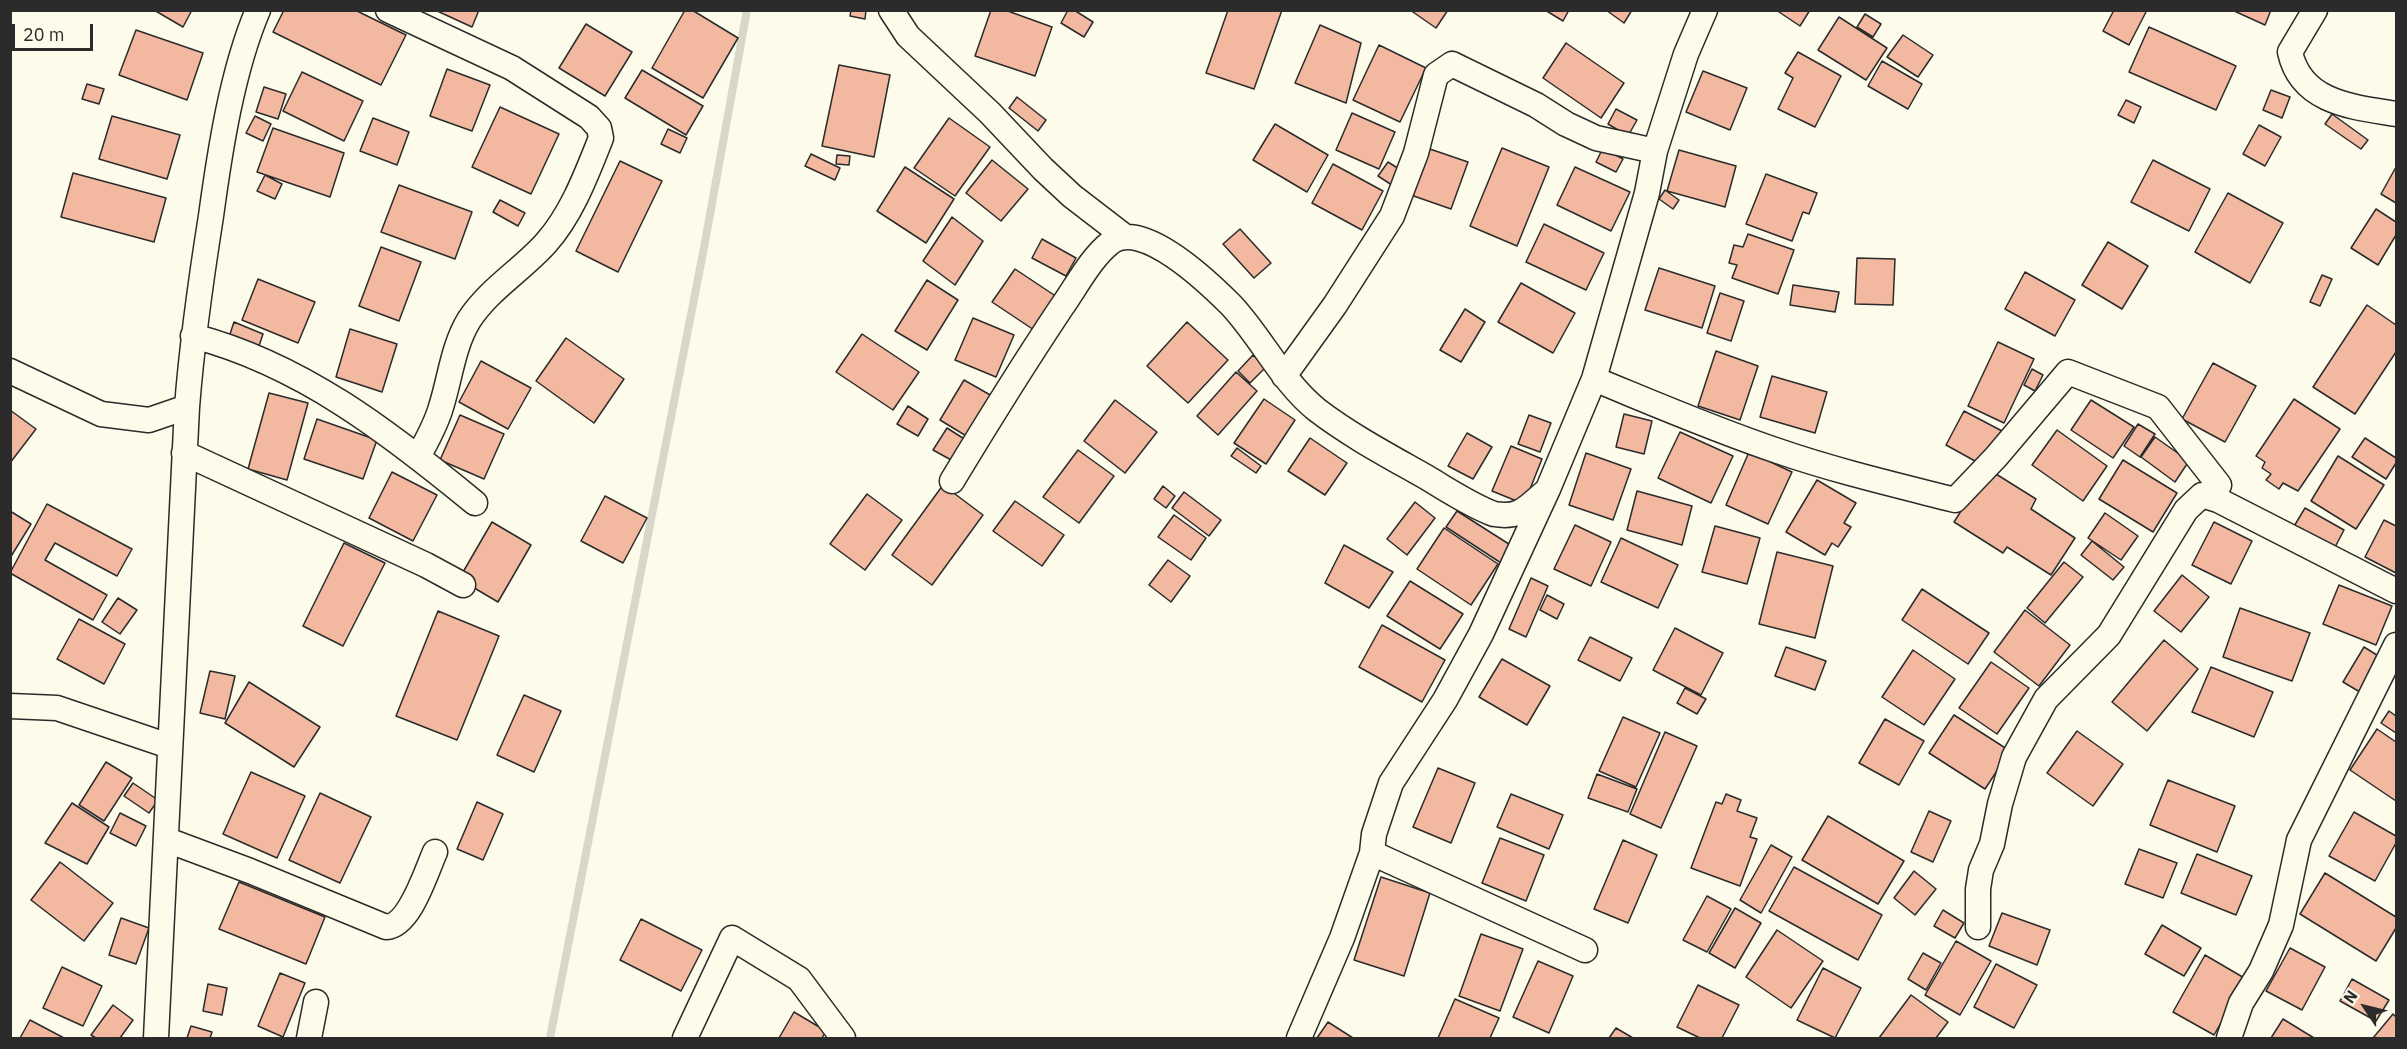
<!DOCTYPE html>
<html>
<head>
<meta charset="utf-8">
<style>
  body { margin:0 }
  #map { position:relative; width:2407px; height:1049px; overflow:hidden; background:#fdfbea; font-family:"IBM Plex Sans",sans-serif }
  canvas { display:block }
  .frame { position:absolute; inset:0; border:12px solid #2b2b2b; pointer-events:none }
  .north { position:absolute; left:2335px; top:977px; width:60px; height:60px; -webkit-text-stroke:4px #fdfbea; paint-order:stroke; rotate:305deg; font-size:16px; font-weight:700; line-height:24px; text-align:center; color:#2b2b2b }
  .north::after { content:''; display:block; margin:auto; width:21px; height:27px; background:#2b2b2b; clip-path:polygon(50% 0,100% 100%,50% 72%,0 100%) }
  .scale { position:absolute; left:12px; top:24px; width:81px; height:27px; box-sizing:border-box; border:3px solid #2b2b2b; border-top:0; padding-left:8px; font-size:18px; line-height:21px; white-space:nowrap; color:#2b2b2b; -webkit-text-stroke:4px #fdfbea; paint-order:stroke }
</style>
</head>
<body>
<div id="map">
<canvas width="2407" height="1049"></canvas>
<div class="frame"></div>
<div class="north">N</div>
<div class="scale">20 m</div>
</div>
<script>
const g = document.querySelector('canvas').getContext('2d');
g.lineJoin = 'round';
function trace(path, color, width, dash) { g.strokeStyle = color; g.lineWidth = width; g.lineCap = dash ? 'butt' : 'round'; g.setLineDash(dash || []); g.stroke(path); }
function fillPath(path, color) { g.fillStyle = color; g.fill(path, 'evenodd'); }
trace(new Path2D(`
  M550,1038L703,253L747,10`), '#d8d7c9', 8);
const building = new Path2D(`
  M154,10H192L183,27Z
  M284,10H355L406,35L381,85L273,32Z
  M435,10H479L472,27Z
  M685,10H692L738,38L703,98L652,68Z
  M851,10H866L865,19L850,16Z
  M991,10H1005L1052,27L1035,76L975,56Z
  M1068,10H1074L1093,22L1084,37L1061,23Z
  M1228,10H1282L1254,89L1206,73Z
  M1410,10H1448L1436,28Z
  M1545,10H1569L1563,21Z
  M1606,10H1632L1624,23Z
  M1776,10H1810L1800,26Z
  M2114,10H2147L2129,45L2103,31Z
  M2232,10H2271L2265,25Z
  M1865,14L1881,24L1873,37L1857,27Z
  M1839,17L1887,48L1866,80L1818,50Z
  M586,24L632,52L605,96L559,68Z
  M1320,25L1361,43L1346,103L1295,83Z
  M2149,27L2236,66L2216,110L2129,72Z
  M136,30L203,53L187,100L119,75Z
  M1903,35L1933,55L1918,77L1887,57Z
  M1566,43L1624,83L1601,118L1543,78Z
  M1379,45L1426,68L1400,122L1353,100Z
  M1798,52L1841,76L1815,127L1778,109L1793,78L1785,73Z
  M1882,61L1922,84L1908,109L1868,86Z
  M839,65L890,75L874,157L822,146Z
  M447,69L490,85L472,131L430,116Z
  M642,70L703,106L686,135L625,98Z
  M1703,71L1747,88L1730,130L1686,112Z
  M302,72L363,101L344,141L283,111Z
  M87,84L104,89L99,104L82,99Z
  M264,87L286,94L278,119L256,112Z
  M2271,90L2290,97L2282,118L2263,110Z
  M1017,97L1046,120L1038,131L1009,108Z
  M2126,100L2141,107L2134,123L2118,115Z
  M500,107L559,134L531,194L472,167Z
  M1616,109L1637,120L1628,136L1608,124Z
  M1352,113L1395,132L1379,169L1336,150Z
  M2332,114L2368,140L2361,149L2325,124Z
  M112,116L180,135L167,179L99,159Z
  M255,116L271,124L263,141L246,133Z
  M373,118L409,132L397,165L360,151Z
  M949,118L990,147L955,196L914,168Z
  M1275,124L1328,155L1307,192L1253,160Z
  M2259,125L2281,137L2265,166L2243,154Z
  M273,128L344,153L330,197L257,172Z
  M668,129L687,138L680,153L661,144Z
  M1424,147L1468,162L1451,209L1408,194Z
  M1502,148L1549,167L1517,246L1470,226Z
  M1603,148L1623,159L1616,172L1596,162Z
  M1679,150L1736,166L1725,207L1667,191Z
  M811,154L840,168L835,180L805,166Z
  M837,155L850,156L849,165L836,164Z
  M992,160L1028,189L1001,221L966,193Z
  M2153,160L2210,189L2189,231L2131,202Z
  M620,161L662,181L618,272L576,251Z
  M1388,162L1407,174L1398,189L1378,176Z
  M1333,164L1383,191L1362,230L1312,203Z
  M905,167L954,199L926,243L877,211Z
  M1575,167L1630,192L1611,231L1557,205Z
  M2396,167V203L2381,194Z
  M73,173L166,198L154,242L61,217Z
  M1766,174L1817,193L1809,214L1803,212L1792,241L1746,224Z
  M265,175L282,184L275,199L257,191Z
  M399,185L472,212L455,259L381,232Z
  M1665,190L1679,200L1673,209L1659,199Z
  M2228,193L2283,223L2250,283L2195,252Z
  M500,200L525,213L518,226L493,212Z
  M2376,209L2396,222V235L2378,265L2351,248Z
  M952,217L983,241L955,285L923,261Z
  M1544,224L1604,253L1586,290L1526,262Z
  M1240,229L1271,263L1254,278L1223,244Z
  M1748,234L1794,250L1778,294L1732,278L1737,265L1729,263L1734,245L1743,247Z
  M1042,239L1076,258L1066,276L1032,258Z
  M2108,242L2148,266L2122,309L2082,285Z
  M381,247L421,262L399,321L359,306Z
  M1857,258L1895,259L1893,305L1855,304Z
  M1659,268L1715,286L1702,328L1645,310Z
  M1015,269L1063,301L1040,334L992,302Z
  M2025,272L2075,300L2055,336L2005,309Z
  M2322,275L2332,279L2320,306L2310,302Z
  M258,279L315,302L298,343L242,320Z
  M927,280L958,300L927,350L895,331Z
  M1521,283L1575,313L1553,353L1498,322Z
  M1793,285L1839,292L1835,312L1790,305Z
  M1720,293L1744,301L1731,341L1707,333Z
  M2367,305L2396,325V352L2355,414L2313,387Z
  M1465,309L1485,322L1461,362L1440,350Z
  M973,318L1014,335L996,377L955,360Z
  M234,322L263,334L257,352L228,340Z
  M1187,322L1228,360L1188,403L1147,366Z
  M350,329L397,344L382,392L336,377Z
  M862,334L919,372L893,410L836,372Z
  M566,338L624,379L594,423L536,381Z
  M1998,342L2034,359L2004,423L1968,406Z
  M1716,351L1758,366L1740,420L1698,406Z
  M1253,355L1266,367L1250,383L1238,371Z
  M481,361L531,388L508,429L459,402Z
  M2213,363L2256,386L2225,442L2182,419Z
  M2032,369L2043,375L2035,391L2024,385Z
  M1236,372L1257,391L1218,435L1197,416Z
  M1772,376L1827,392L1815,433L1760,417Z
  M964,380L992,396L968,437L940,420Z
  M269,393L308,403L287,480L248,469Z
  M1264,399L1295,420L1266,464L1234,443Z
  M2294,399L2340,429L2298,491L2283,483L2279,489L2266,480L2271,474L2262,468L2265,462L2256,456Z
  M1115,400L1157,432L1125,473L1084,441Z
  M2091,400L2134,427L2113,458L2071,430Z
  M908,406L928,419L918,436L897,424Z
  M10,410L36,429L10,463Z
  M1964,411L2002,431L1984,466L1946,445Z
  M1624,414L1652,421L1644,454L1616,447Z
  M460,415L504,434L484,479L440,460Z
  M1529,415L1551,423L1540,452L1518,444Z
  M317,419L377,440L363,479L304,459Z
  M2138,424L2155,434L2140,457L2124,446Z
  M947,428L966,440L953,461L933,450Z
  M2057,430L2107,466L2083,501L2032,465Z
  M1680,432L1733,456L1711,503L1658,478Z
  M1467,433L1492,447L1473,479L1448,466Z
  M2155,437L2189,461L2175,482L2141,457Z
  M1310,438L1347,463L1325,495L1288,471Z
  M2365,438L2396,458V463L2386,479L2352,457Z
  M1511,446L1542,459L1524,504L1492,491Z
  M1237,448L1261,466L1256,473L1231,456Z
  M1078,450L1114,476L1079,523L1043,497Z
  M1749,452L1792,472L1768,524L1726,505Z
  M1586,453L1631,469L1613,520L1569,505Z
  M2338,456L2384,485L2356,529L2311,501Z
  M2123,460L2177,493L2153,532L2099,499Z
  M1988,469L2036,499L2031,509L2075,538L2051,575L2007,547L2003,553L1954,522Z
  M392,472L437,495L413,541L369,518Z
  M1817,480L1856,503L1844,523L1851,527L1838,547L1832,543L1825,555L1786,532Z
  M943,485L983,515L932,585L892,555Z
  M1163,486L1175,496L1166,508L1154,499Z
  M1637,491L1692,506L1682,545L1627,530Z
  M1184,492L1221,520L1209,536L1172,508Z
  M867,494L902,520L865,570L830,544Z
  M605,496L647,518L623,563L581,541Z
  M1015,501L1064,535L1042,566L993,531Z
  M1415,502L1435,518L1407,555L1387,539Z
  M47,504L132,549L117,576L55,543L45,560L107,595L93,620L10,573Z
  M2305,508L2344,530L2333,551L2293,528Z
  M10,511L31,524L10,558Z
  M1457,511L1512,546L1501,563L1446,527Z
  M2105,513L2138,536L2121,560L2088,538Z
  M1174,515L1206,538L1191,560L1158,537Z
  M2384,520L2396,526V573L2365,557Z
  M492,522L531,545L498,602L459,579Z
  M2214,522L2252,541L2231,584L2192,565Z
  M1575,525L1611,542L1591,586L1554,569Z
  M1715,526L1760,538L1747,584L1702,572Z
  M1444,528L1498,564L1471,605L1417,569Z
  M1621,538L1678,565L1658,608L1601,582Z
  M2092,541L2124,567L2113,580L2081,555Z
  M344,543L385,563L343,646L303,626Z
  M1344,545L1393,572L1369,608L1325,583Z
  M1777,552L1833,566L1815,638L1759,624Z
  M1168,560L1190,576L1171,602L1149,585Z
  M2064,562L2083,577L2045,623L2027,608Z
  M2182,575L2209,597L2181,632L2154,611Z
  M1531,578L1548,586L1526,637L1509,629Z
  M1410,581L1463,614L1440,649L1387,616Z
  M2339,585L2392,606L2376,645L2323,624Z
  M1922,589L1989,633L1968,664L1902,620Z
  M1547,595L1564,604L1557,619L1540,610Z
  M118,598L137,610L120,634L102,622Z
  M2240,608L2310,633L2292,681L2223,657Z
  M2025,610L2070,645L2039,686L1994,652Z
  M438,611L499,636L457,740L396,716Z
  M79,619L125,644L104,684L57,659Z
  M1382,625L1445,660L1422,702L1359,667Z
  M1675,628L1723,653L1701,695L1653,670Z
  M1590,637L1632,658L1620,681L1578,660Z
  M2164,640L2198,669L2147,731L2112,702Z
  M1786,647L1826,661L1815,690L1775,676Z
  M2364,647L2385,660L2365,695L2343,682Z
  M1913,650L1955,679L1924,725L1882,697Z
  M1502,659L1550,686L1527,725L1479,697Z
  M1991,662L2029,688L1997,734L1959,708Z
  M2211,667L2273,692L2254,737L2192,712Z
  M210,671L235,676L225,719L200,713Z
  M249,682L320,727L294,767L225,723Z
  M1685,688L1706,699L1697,714L1677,703Z
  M524,695L561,711L534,772L497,755Z
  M2389,711L2396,716V733L2381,723Z
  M1954,715L2010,751L1985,789L1929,753Z
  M1623,717L1660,733L1636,787L1599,771Z
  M1885,719L1924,741L1899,785L1859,763Z
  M2377,729L2396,742V801L2350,770Z
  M2077,731L2123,764L2093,806L2047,773Z
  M1665,732L1697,746L1661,828L1630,814Z
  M106,762L132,778L104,821L79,805Z
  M1438,768L1475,783L1451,843L1413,827Z
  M251,772L305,796L277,858L223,834Z
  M1597,774L1637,789L1628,812L1588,798Z
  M2168,780L2235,806L2217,852L2150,825Z
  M133,783L158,800L149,813L124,796Z
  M320,793L371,817L340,883L289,860Z
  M1511,794L1563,815L1549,849L1497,827Z
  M1726,794L1741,800L1737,811L1757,818L1750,837L1757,839L1740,886L1691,868L1716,802L1722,804Z
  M477,802L503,814L483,860L457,849Z
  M72,803L109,827L87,864L45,843Z
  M1929,811L1951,821L1933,862L1911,852Z
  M2354,812L2396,836V843L2375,881L2329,856Z
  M120,813L146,826L136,846L110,833Z
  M1828,816L1904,861L1878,904L1802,860Z
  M1500,838L1544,855L1526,901L1482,883Z
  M1623,840L1657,855L1628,923L1594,909Z
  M1771,845L1792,857L1761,913L1740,900Z
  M2139,849L2177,863L2163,898L2125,884Z
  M2197,854L2252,876L2236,915L2181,893Z
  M60,862L113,903L84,941L31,900Z
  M1794,867L1882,915L1858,960L1769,911Z
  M1914,871L1936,889L1915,915L1894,898Z
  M2325,873L2396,917V928L2376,961L2300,914Z
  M1381,877L1430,893L1404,976L1354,960Z
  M239,882L325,917L306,964L219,929Z
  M1707,896L1731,909L1707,952L1683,940Z
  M1735,908L1761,923L1735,968L1709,953Z
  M1943,910L1964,923L1955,938L1934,926Z
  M2002,913L2050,930L2037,965L1989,946Z
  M121,918L149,928L136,964L109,955Z
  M641,919L702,950L681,991L620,960Z
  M2162,925L2201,948L2184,976L2145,954Z
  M1777,930L1823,961L1791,1008L1746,977Z
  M1481,934L1523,949L1500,1011L1459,996Z
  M1956,941L1991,961L1960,1015L1925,995Z
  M2290,948L2325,967L2302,1010L2266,991Z
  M1923,953L1941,963L1926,990L1908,979Z
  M2205,955L2246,979L2214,1035L2173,1012Z
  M1538,961L1573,976L1549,1033L1513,1017Z
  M1996,964L2037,985L2014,1028L1974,1007Z
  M62,967L102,986L83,1026L43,1008Z
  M1823,968L1861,988L1835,1038L1797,1020Z
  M280,973L305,983L283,1037L258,1026Z
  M2352,979L2389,1000L2376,1021L2340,1001Z
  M208,984L227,988L222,1015L203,1011Z
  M1698,985L1739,1005L1722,1038H1700L1677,1027Z
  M1911,995L1948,1022L1936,1038H1879Z
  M1455,999L1499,1018L1490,1038H1438Z
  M113,1005L133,1020L120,1038H96L91,1035Z
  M794,1012L826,1031L822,1038H779Z
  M2393,1014L2396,1017V1038H2373Z
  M2283,1019L2314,1038H2271Z
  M30,1020L64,1038H20Z
  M1328,1022L1353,1038H1317Z
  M191,1026L212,1032L210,1038H187Z
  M1616,1028L1633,1038H1609Z`);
fillPath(building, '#f2b8a0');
trace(building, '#2b2b2b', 1.5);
const street = new Path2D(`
  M388,10L512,68L589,117L599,128L601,138C587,173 572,214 546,243C522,270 489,289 469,320C453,346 450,379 441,407C436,425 427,440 418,457
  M891,10L908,36L990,113L1043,169L1072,196L1124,236
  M2315,10L2290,52C2301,103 2353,107 2396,114
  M193,336C301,364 390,433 475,503
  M10,371L101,414L149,420L187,407
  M1284,376L1335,305L1392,216L1416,153L1436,75L1452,64L1536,105L1566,124L1596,138L1655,151
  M1594,379C1655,404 1715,430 1778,451C1836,471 1896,485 1955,500L1996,457L2068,372L2158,407L2219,485
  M184,453L426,565L463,585
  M952,481C987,423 1023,365 1061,308C1076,287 1090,259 1110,243C1141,217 1209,283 1231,305C1262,338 1282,382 1317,410C1351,436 1389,456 1426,477C1448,490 1470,505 1494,514C1520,518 1525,509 1544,493
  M10,706L57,708L169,746
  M167,840L250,871L386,927C410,926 426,872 435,852
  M1372,853L1585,950
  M1978,927V889L1981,870L1992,844L2000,804L2014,757L2046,699L2109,635L2186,510L2202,495L2218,500L2396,591
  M156,1038L187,407C192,343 201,279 211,216C220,150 232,71 258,10
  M309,1038L316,1002
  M685,1038L732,938L799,979L843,1038
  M1299,1038L1342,938L1372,853L1374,834L1391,783L1445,700L1481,634L1548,489L1594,379L1647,193L1655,151L1686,54L1705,10
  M2229,1038L2241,1003L2261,971L2281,925L2299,840L2396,645`);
trace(street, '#2b2b2b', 27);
trace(street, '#fdfbea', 24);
</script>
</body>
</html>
